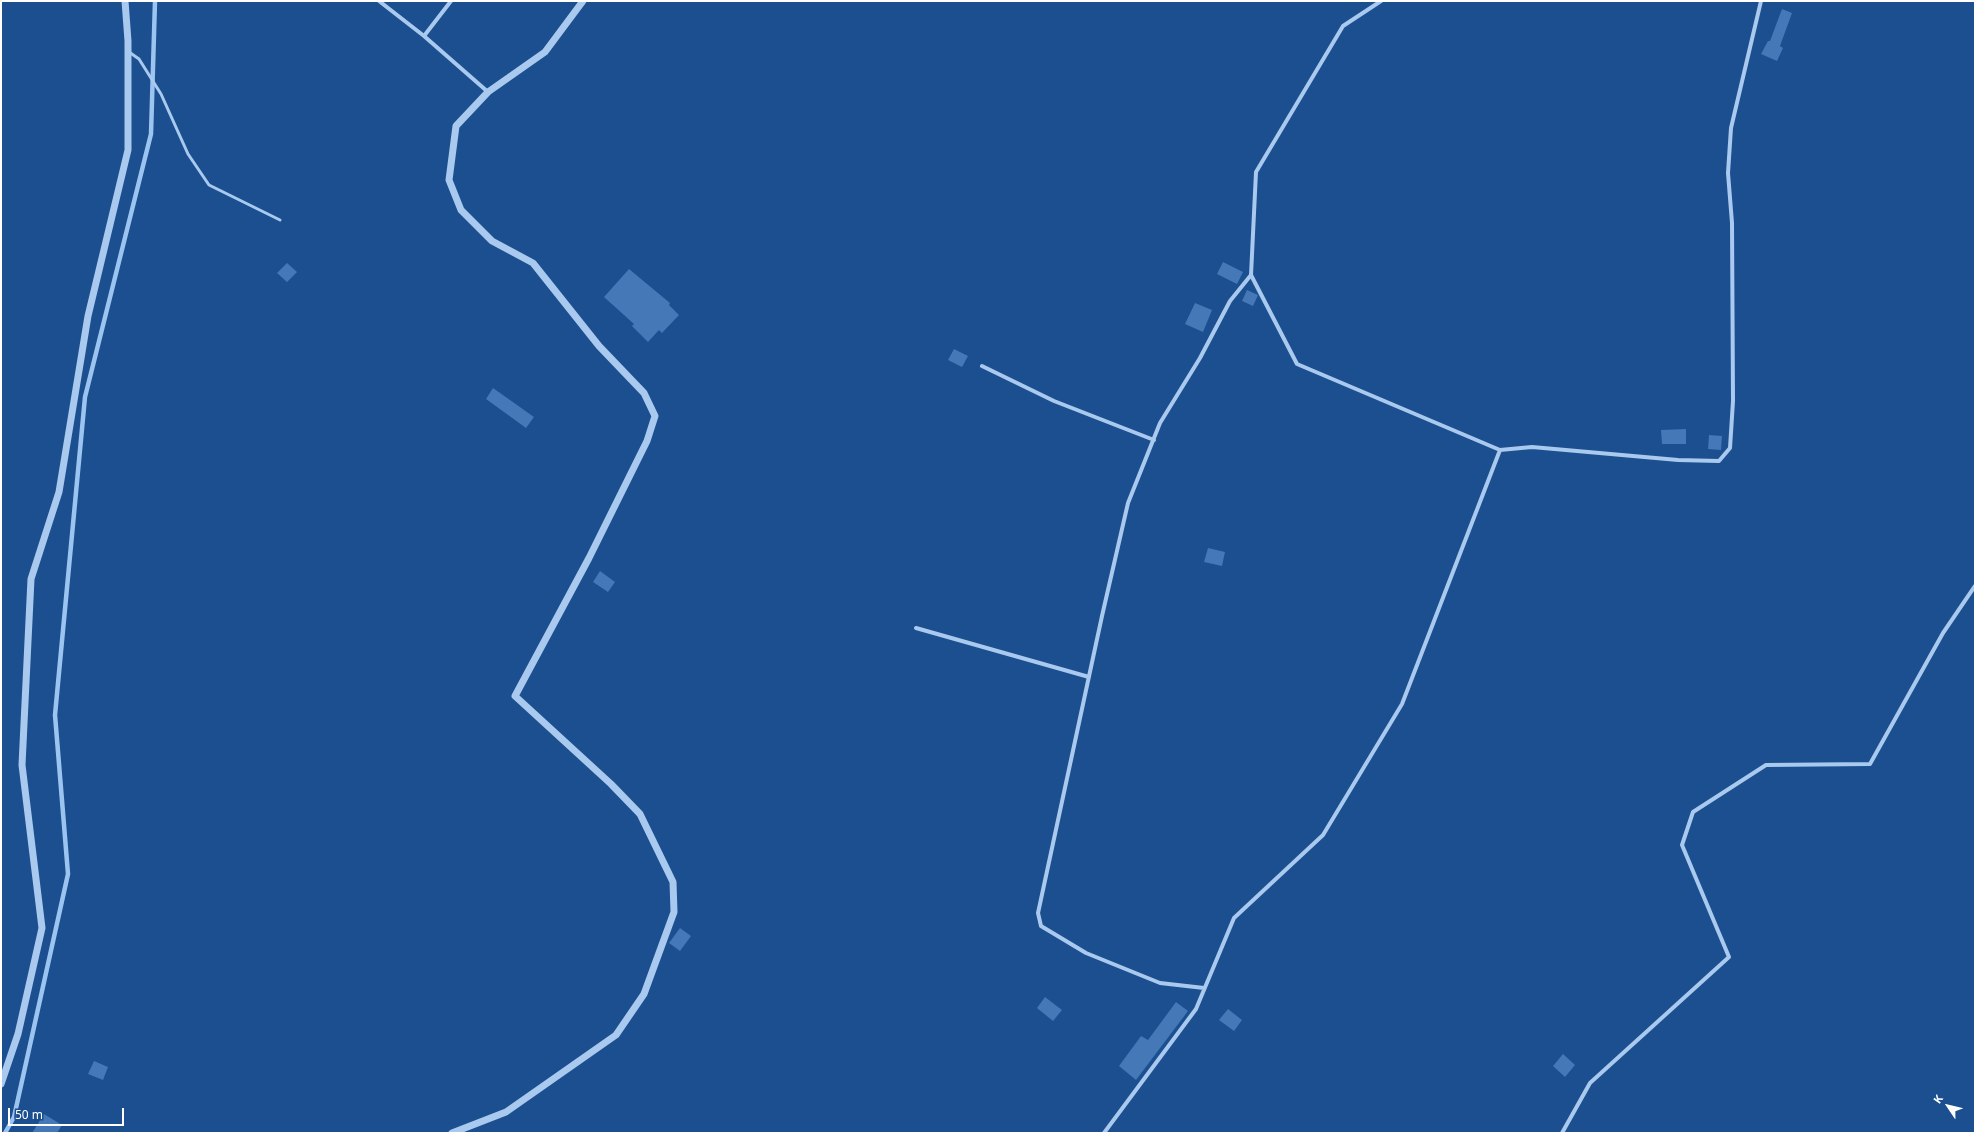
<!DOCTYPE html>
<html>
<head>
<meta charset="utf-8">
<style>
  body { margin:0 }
  #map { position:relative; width:1976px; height:1134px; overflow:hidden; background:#1b4f8f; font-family:"Noto Sans",sans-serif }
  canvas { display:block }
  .frame { position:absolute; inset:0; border:2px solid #fff; pointer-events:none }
  .north { position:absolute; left:1928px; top:1086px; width:40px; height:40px; -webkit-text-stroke:3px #1b4f8f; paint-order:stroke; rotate:305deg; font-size:11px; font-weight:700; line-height:16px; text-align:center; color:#fff }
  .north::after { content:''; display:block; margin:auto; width:14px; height:18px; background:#fff; clip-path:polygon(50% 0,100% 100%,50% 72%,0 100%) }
  .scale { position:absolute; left:8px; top:1108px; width:116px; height:18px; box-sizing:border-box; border:2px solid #fff; border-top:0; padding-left:5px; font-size:12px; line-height:14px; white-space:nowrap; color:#fff; -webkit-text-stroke:3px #1b4f8f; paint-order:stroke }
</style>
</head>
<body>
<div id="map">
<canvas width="1976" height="1134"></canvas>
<div class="frame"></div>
<div class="north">K</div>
<div class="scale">50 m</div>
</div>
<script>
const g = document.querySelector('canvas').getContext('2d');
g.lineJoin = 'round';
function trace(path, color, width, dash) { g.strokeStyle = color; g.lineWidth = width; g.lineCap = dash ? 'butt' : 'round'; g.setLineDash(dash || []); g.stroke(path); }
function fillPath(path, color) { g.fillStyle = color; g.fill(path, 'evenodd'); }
trace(new Path2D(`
  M5,1133L14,1117L68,874L55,715L85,397L151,134L155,1`), '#9cc4f0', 4.5);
fillPath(new Path2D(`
  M1782,9L1792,13L1780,46L1783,48L1777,61L1761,54L1768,41H1770Z
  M1223,262L1243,272L1237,284L1217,274Z
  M287,263L297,272L287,282L277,273Z
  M629,269L670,303L669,305L679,315L662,333L659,330L648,342L632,326L634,324L604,297Z
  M1247,290L1258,295L1253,306L1242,301Z
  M1195,303L1212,310L1203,332L1185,324Z
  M954,349L968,356L962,367L948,360Z
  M493,388L534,417L526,428L486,399Z
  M1686,429V444H1662L1661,430Z
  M1709,435L1722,436L1721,450L1708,449Z
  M1208,548L1225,552L1222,566L1204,562Z
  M600,571L615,582L608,592L593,582Z
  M680,928L691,936L680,951L669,943Z
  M1045,997L1062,1010L1053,1021L1037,1008Z
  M1176,1002L1188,1011L1136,1080L1119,1066L1141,1036L1148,1040Z
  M1228,1009L1242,1020L1234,1031L1219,1020Z
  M1563,1054L1575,1065L1565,1077L1553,1066Z
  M94,1061L108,1067L103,1080L88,1074Z
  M44,1114L62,1125L57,1133H32Z`), '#4478b7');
trace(new Path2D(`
  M129,52L139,59L161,94L188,154L209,185L280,220`), '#a9c9ee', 3);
trace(new Path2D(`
  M379,1L424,36L488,92
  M1381,1L1343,26L1256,172L1251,275L1297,364L1500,450L1532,447L1678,460L1719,461L1730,448L1733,401L1732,223L1728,173L1731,128L1761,1
  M424,36L451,1
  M982,366L1054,401L1154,440
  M916,628L1089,677
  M1204,988L1160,983L1086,953L1041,926L1038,913L1102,616L1128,503L1160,423L1200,358L1230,301L1251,275
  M1104,1133L1196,1009L1234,918L1323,835L1402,704L1500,450
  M1562,1133L1590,1083L1729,957L1682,845L1693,812L1766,765L1870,764L1943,633L1975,586`), '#a9c9ee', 4);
trace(new Path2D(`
  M1,1084L18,1034L42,928L22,765L31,579L59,492L88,316L128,150V41L125,1
  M452,1133L506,1112L616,1035L644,994L674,912L673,882L640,814L611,784L515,696L589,558L647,441L655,416L644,393L599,346L533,263L492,241L461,210L449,180L456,126L488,92L545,52L583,1`), '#a9c9ee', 7);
</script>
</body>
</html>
